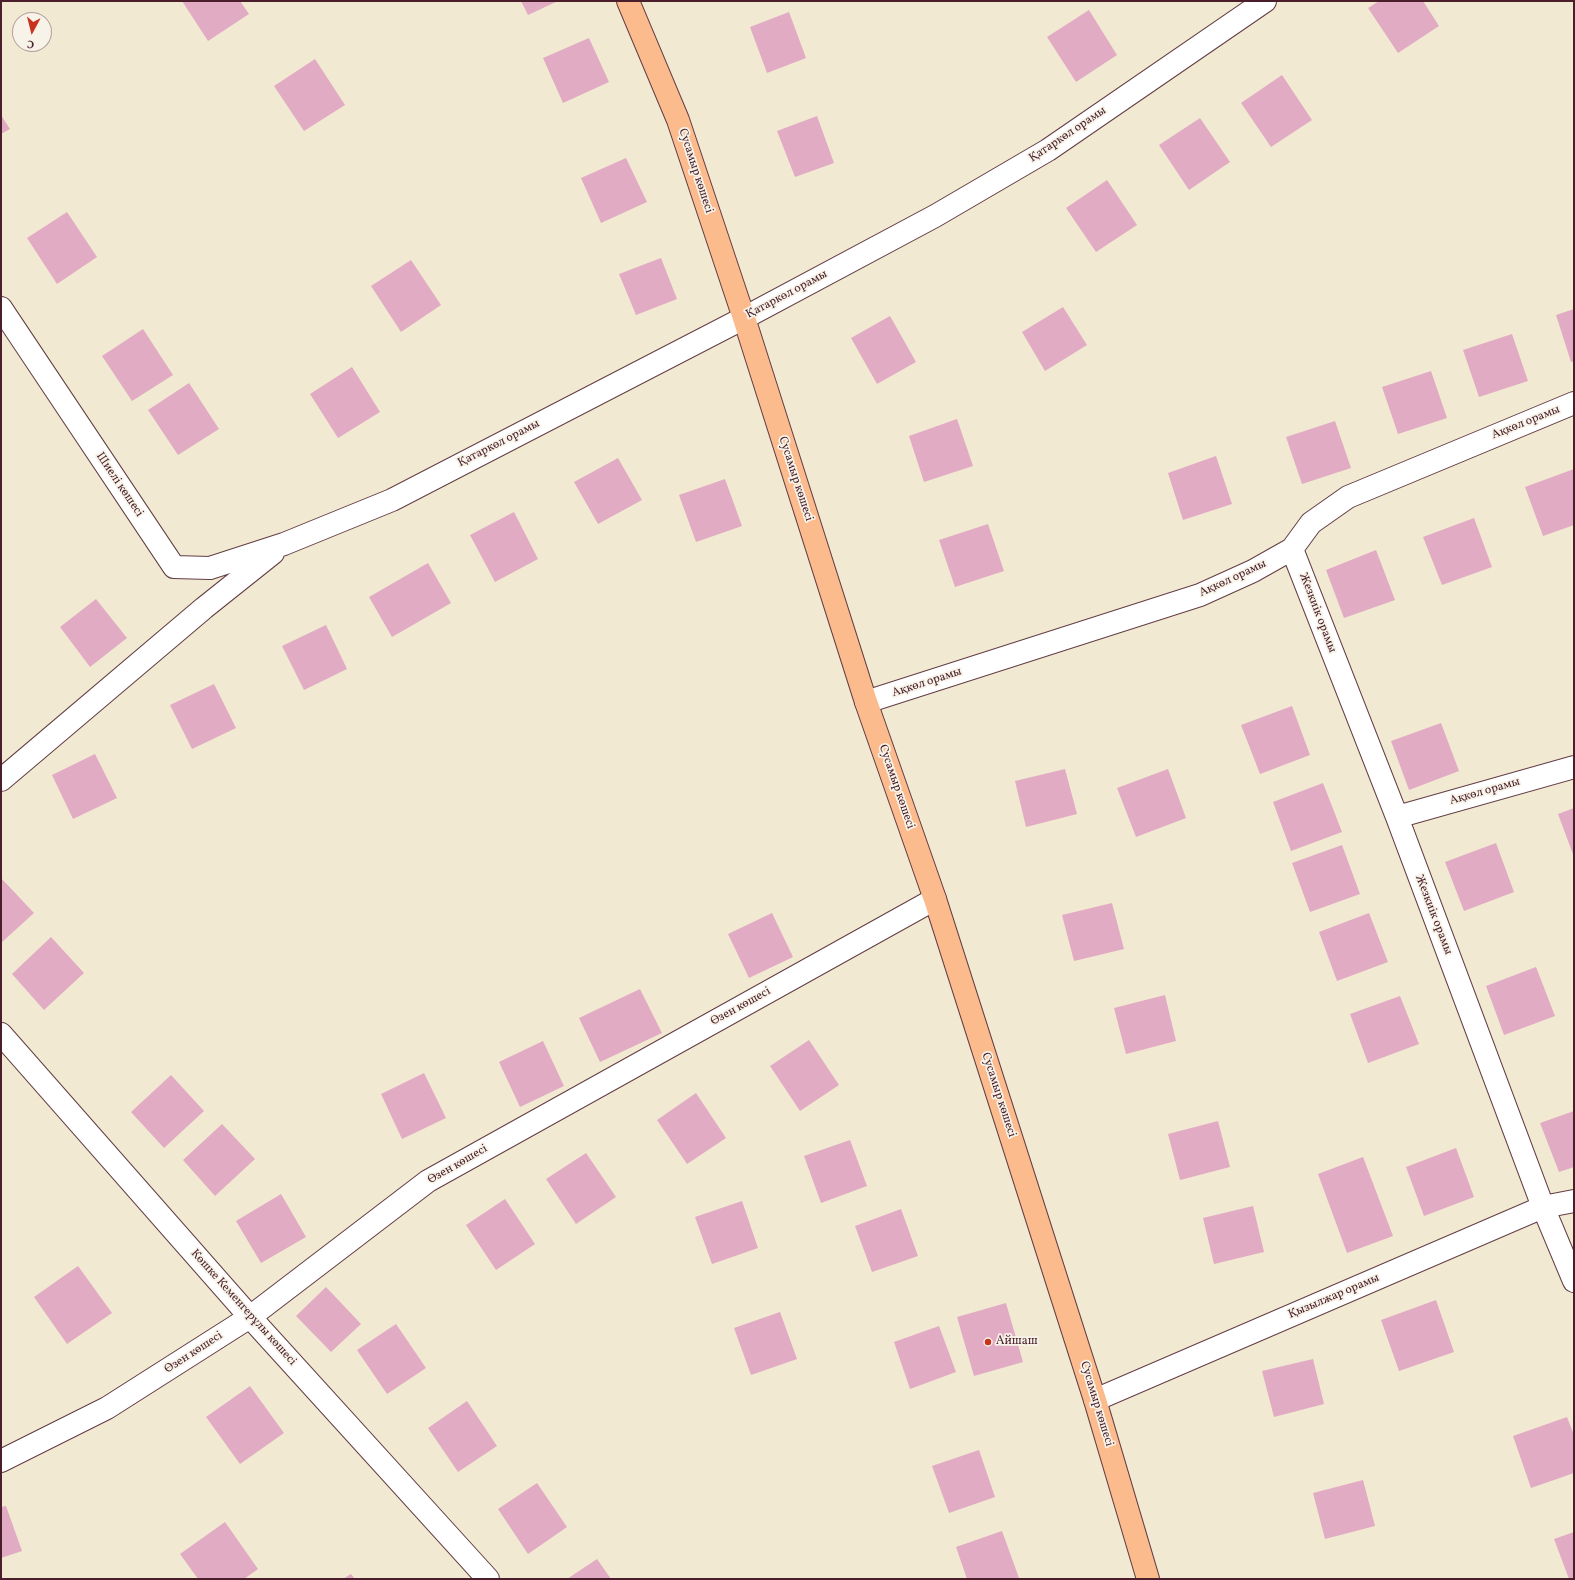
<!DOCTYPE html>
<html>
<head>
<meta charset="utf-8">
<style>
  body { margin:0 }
  #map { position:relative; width:1575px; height:1580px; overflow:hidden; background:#f1e9d2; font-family:Vollkorn,serif }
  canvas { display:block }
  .frame { position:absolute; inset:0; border:2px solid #4a1f2b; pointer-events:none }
  .north { position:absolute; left:12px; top:12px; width:40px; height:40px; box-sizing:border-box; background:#f7f3e8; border:1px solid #b29e9c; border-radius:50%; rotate:187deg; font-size:11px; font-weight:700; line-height:16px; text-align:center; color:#4a1f2b }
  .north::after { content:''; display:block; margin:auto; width:14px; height:18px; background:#c8321e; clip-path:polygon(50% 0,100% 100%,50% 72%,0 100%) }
</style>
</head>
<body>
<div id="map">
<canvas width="1575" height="1580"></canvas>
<div class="frame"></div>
<div class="north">С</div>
</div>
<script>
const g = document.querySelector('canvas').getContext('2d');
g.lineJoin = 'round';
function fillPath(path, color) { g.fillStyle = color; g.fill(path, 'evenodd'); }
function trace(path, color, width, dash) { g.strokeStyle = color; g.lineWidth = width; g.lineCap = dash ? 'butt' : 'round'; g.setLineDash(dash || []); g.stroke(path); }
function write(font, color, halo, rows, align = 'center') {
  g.font = font + ' Vollkorn,serif'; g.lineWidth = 3.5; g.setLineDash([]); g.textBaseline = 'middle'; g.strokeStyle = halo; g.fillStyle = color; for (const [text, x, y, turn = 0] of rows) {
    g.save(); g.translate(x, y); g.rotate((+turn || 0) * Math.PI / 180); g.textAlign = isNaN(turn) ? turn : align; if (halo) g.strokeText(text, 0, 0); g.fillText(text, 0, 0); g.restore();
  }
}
fillPath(new Path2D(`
  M182,1H240L249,14L208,41Z
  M521,1H558L528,15Z
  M1379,1H1423L1439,26L1398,53L1368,8Z
  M1089,10L1117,55L1076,82L1047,37Z
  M789,12L806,58L767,73L750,27Z
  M589,38L609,82L563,103L543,58Z
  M315,59L345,105L304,131L274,86Z
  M1282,75L1312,120L1271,147L1241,103Z
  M1,115L10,129L1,134Z
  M817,116L834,163L795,177L777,131Z
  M1200,118L1230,162L1189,190L1159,145Z
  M626,158L647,202L601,223L581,178Z
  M1107,180L1137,225L1096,252L1066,208Z
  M67,212L97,257L57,284L27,238Z
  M661,258L677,299L636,315L619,274Z
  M411,260L441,305L401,332L371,286Z
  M1063,307L1087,345L1045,371L1022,332Z
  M1574,309V361L1571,362L1556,315Z
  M890,316L916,362L877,384L851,338Z
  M143,329L173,375L132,401L102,356Z
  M1512,334L1528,381L1479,397L1463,350Z
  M352,367L380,412L338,438L310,394Z
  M1431,371L1447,418L1398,434L1382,387Z
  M189,383L219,429L178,455L148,410Z
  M957,419L973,466L924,482L909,436Z
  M1335,421L1351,468L1302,484L1286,437Z
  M1216,456L1232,504L1183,520L1168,473Z
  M618,458L642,500L598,524L574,482Z
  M1574,469V525L1543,536L1525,487Z
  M725,479L742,526L696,542L679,495Z
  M514,512L538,559L495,582L470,535Z
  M1474,518L1492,567L1442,585L1423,537Z
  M988,524L1004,571L955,587L939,540Z
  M1376,550L1395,600L1344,618L1326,570Z
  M428,563L451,603L392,637L369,597Z
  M96,599L127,638L90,667L60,627Z
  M326,625L347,669L304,690L282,646Z
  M214,684L236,728L192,749L170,705Z
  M1292,706L1310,755L1260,774L1241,725Z
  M1441,723L1459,771L1409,790L1391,741Z
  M95,754L117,798L73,819L52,775Z
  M1065,769L1077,814L1026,827L1015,781Z
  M1168,769L1186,818L1136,837L1117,788Z
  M1323,783L1342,832L1291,851L1273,802Z
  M1574,808V857L1558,814Z
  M1496,843L1514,892L1464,911L1445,862Z
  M1342,845L1360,894L1310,912L1292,863Z
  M1,878L34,913L1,943Z
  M1112,903L1124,949L1074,961L1062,915Z
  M772,913L793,957L749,978L728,934Z
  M1369,913L1388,962L1337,981L1319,932Z
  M51,937L84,973L44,1010L12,974Z
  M1536,967L1555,1016L1504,1035L1486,986Z
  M640,989L662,1033L600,1062L579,1018Z
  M1165,995L1176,1041L1126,1054L1114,1008Z
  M1400,996L1419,1044L1368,1063L1350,1014Z
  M809,1040L839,1085L800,1111L770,1066Z
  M543,1041L564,1086L520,1107L499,1062Z
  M424,1073L446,1118L402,1139L381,1094Z
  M171,1075L204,1111L164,1148L131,1112Z
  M696,1093L726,1138L687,1164L657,1120Z
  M1574,1111V1167L1559,1172L1540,1123Z
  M1218,1121L1230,1167L1180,1180L1168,1134Z
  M222,1124L255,1159L215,1196L183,1160Z
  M850,1140L867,1186L821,1203L804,1156Z
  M1456,1148L1474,1197L1424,1216L1406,1167Z
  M586,1153L616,1197L576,1224L546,1179Z
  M1363,1157L1393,1236L1347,1253L1318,1174Z
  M281,1194L306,1237L261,1263L236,1221Z
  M505,1199L535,1244L496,1270L466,1225Z
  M742,1201L758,1248L712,1264L695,1217Z
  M1253,1206L1264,1252L1214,1264L1203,1218Z
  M901,1209L918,1256L872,1272L855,1226Z
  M78,1266L112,1313L67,1344L34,1297Z
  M326,1287L361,1324L331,1352L296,1316Z
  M1436,1300L1454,1352L1399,1371L1381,1320Z
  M1006,1303L1023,1362L974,1376L957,1317Z
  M780,1312L797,1359L751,1375L734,1328Z
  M396,1324L426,1368L387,1394L357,1350Z
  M939,1326L956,1372L910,1389L894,1342Z
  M1313,1359L1324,1404L1274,1417L1262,1371Z
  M250,1386L284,1433L240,1464L206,1417Z
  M467,1401L497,1446L458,1472L428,1428Z
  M1567,1417L1574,1435V1473L1531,1488L1513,1436Z
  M979,1450L995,1497L949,1513L932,1466Z
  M1363,1480L1375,1526L1325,1539L1313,1493Z
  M537,1483L567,1527L528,1554L498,1509Z
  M6,1506L22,1551L1,1558V1507Z
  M225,1522L258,1569L244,1579H198L180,1554Z
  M1002,1531L1019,1578L967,1579L956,1547Z
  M1574,1532V1579H1569L1554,1539Z
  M597,1559L611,1579H567Z
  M351,1574L355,1579H343Z`), '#e2abc4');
const minor = new Path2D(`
  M1,308L174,567L210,568L284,544L392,500L744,318L935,216L1048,150L1265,1
  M1292,549L1397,817L1543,1207L1574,1281
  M866,702L1200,595L1253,571L1292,549L1311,523L1348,497L1574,403
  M1,780L204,608L273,553
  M1397,817L1574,767
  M1,1034L250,1317L488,1579
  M1095,1400L1543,1207L1574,1201
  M1,1461L107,1408L250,1317L428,1181L935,899`);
const major = new Path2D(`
  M628,1L678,120L744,318L866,702L935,899L1095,1400L1148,1579`);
trace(minor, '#633d44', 24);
trace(major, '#633d44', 24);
trace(minor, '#fff', 22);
trace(major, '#fbbb8d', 22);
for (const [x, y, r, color] of [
  [988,1342,4,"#c8321e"]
]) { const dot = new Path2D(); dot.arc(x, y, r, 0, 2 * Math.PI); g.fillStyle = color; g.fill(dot); trace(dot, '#f7f3e8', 1.5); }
write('12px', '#4a1f2b', '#f7f3e8', [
  ["Қатаркөл орамы",1068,135,-34],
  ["Сусамыр көшесі",695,171,72],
  ["Қатаркөл орамы",787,295,-28],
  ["Ақкөл орамы",1526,423,-22],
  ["Қатаркөл орамы",499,444,-27],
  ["Сусамыр көшесі",795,479,72],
  ["Шиелі көшесі",119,485,56],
  ["Ақкөл орамы",1233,579,-25],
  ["Жезкиік орамы",1317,613,69],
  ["Ақкөл орамы",927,683,-18],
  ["Сусамыр көшесі",896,787,71],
  ["Ақкөл орамы",1485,792,-16],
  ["Жезкиік орамы",1433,915,69],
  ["Өзен көшесі",741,1007,-29],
  ["Сусамыр көшесі",998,1095,72],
  ["Өзен көшесі",458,1165,-30],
  ["Қызылжар орамы",1334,1297,-23],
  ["Көшке Кеменгерұлы көшесі",243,1308,48],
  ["Өзен көшесі",194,1353,-33],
  ["Сусамыр көшесі",1096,1404,73]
]);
write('12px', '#4a1f2b', '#f7f3e8', [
  ["Айшаш",996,1342]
], 'left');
</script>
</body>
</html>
